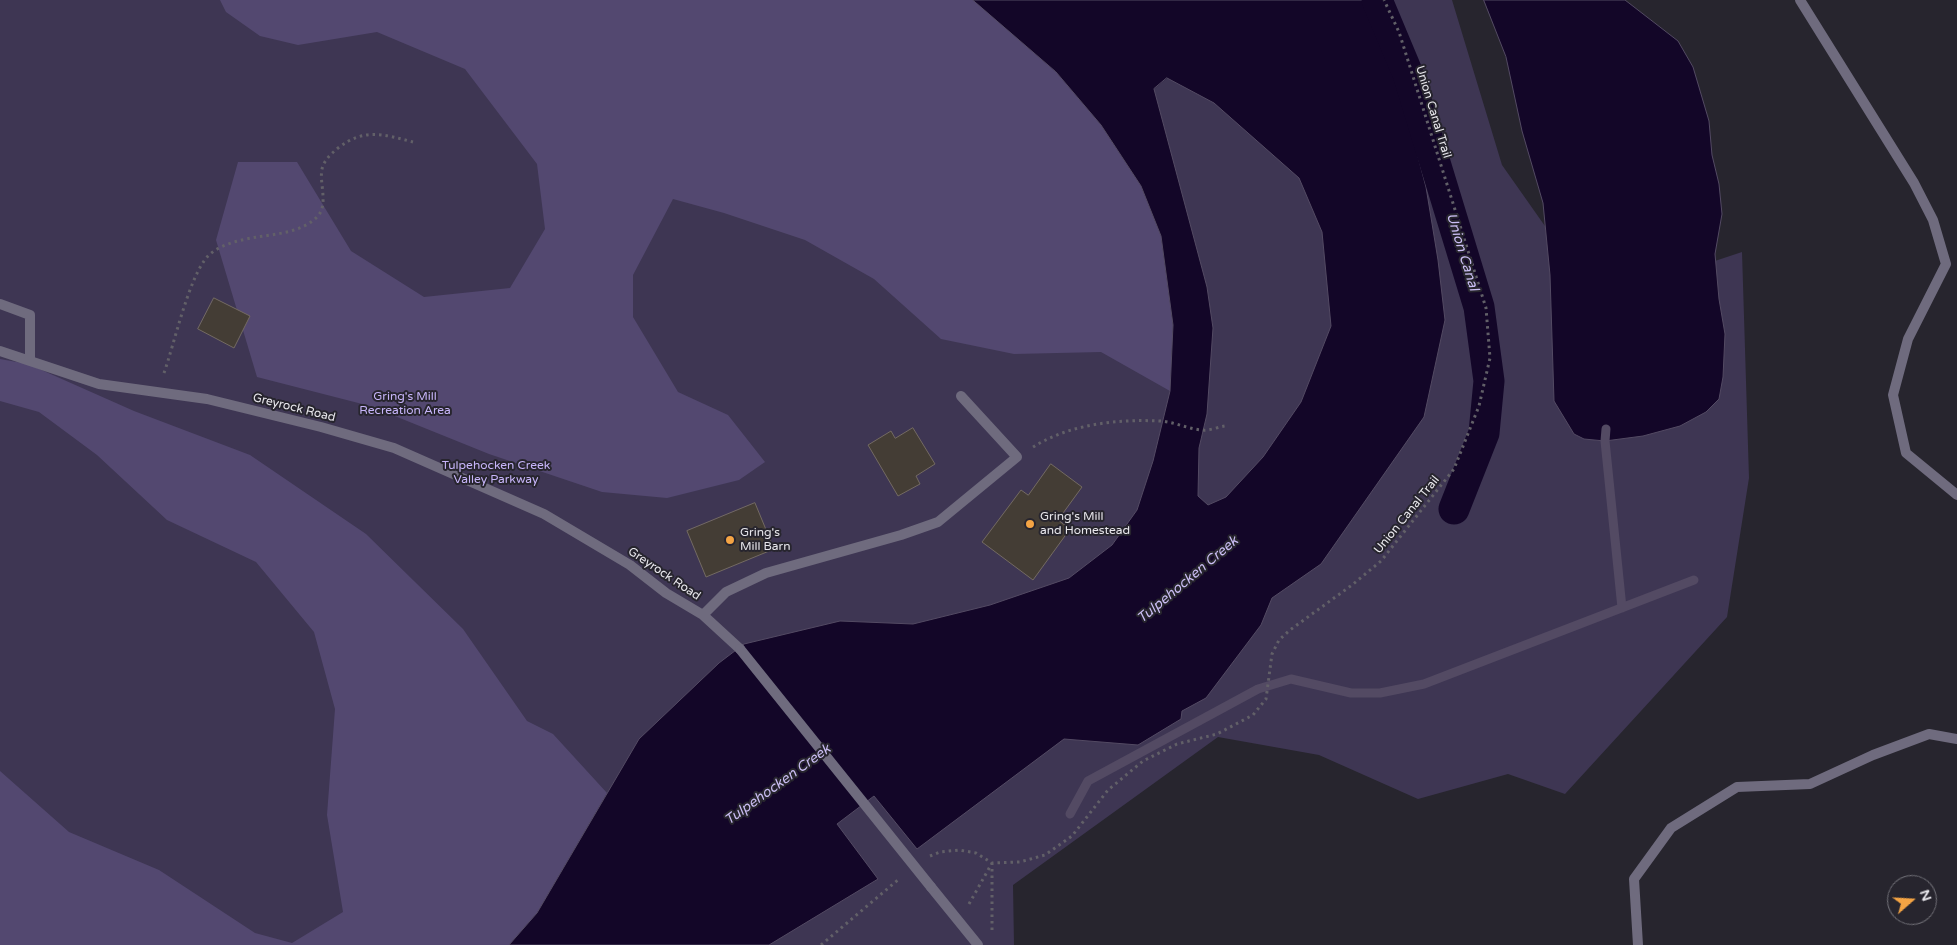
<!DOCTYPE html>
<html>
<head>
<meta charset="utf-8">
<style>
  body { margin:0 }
  #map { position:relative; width:1957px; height:945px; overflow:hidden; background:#27252e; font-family:"Varela Round",sans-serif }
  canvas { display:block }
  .north { position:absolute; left:1887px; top:875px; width:50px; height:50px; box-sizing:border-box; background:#27252e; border:1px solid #74737a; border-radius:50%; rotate:71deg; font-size:14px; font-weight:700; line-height:20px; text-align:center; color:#e8e7ec }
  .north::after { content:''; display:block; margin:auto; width:18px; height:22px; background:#f4a444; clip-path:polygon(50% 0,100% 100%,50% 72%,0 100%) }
</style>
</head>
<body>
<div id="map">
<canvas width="1957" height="945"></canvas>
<div class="north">N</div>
</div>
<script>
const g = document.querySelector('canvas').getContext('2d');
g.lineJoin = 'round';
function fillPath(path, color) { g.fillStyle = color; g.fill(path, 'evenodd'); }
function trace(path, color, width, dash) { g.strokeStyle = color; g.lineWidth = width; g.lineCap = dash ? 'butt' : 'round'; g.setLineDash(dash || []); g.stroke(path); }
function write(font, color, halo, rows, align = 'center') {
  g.font = font + ' "Varela Round",sans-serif'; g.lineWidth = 4; g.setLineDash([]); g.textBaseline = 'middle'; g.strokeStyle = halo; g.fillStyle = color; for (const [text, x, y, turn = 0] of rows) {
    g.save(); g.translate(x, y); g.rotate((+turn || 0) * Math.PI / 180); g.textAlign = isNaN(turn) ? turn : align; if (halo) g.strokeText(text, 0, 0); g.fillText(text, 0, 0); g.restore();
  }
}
fillPath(new Path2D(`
  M0,0H1452L1502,165L1597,300L1742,252L1749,478L1727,617L1565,794L1508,774L1418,799L1319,755L1218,737L1013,885L1014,945H0Z`), '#3e3653');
fillPath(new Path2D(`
  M220,0H973L1056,72L1101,125L1141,186L1161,236L1173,325L1170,391L1101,352L1014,354L941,339L874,279L805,240L724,213L673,199L633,275V317L678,392L728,415L765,462L739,480L667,498L602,492L489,454L370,406L257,377L216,240L238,162H297L351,251L424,297L510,288L545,229L537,164L465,69L377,32L298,45L260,36L226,12Z
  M0,359L28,364L134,411L250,455L366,534L463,629L527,721L553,734L607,793L537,913L509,945H0V771L69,832L159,870L255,933L292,943L343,912L327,815L335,709L314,632L256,562L167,520L97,455L39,412L0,401Z`), '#534870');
const water = new Path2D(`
  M973,0H1362L1401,92L1426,187L1438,260L1445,320L1424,417L1321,564L1272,598L1261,625L1206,698L1182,711L1181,719L1138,745L1064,739L917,849L874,796L837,824L878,879L769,945H509L537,913L639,739L719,663L744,644L840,621L913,624L990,605L1069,578L1112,545L1137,510L1153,461L1170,391L1173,325L1161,236L1141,186L1101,125L1056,72ZM1167,78L1214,103L1299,178L1322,232L1331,326L1301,402L1263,457L1226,497L1208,505L1198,496L1199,448L1207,414L1213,328L1207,287L1154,89Z
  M1484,0H1625L1678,41L1693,67L1709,121L1712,155L1719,184L1722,214L1715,254L1719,299L1725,334L1723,377L1719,399L1706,412L1680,426L1643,436L1605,441L1584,439L1574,434L1554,401L1550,275L1543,203L1522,131L1506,57Z`);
fillPath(water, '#130628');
trace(water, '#534a63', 1);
trace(new Path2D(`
  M1606,429L1605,441L1622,608
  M1070,814L1088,781L1258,689L1291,679L1351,693H1380L1424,684L1694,580`), '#534a63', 9);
trace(new Path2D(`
  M1377,0L1408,74L1479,307L1489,381L1484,433L1454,509`), '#130628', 31);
const building = new Path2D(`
  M214,298L250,316L234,348L198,329Z
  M913,428L935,464L916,476L920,484L898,496L868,445L891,431L895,438Z
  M1051,464L1082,487L1058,520L1070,529L1033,580L982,542L1021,490L1028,495Z
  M755,503L774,549L706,577L687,531Z`);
fillPath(building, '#443d35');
trace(building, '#736a62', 1);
trace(new Path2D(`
  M164,373C174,345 189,276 208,256C220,244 240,240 257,237C277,234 302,232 317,217C329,205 319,183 322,169C324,160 331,154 338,148C364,128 383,134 413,142
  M1033,447C1070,424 1117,419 1160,421C1175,422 1188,429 1202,430C1209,431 1218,427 1225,426
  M930,856L940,852L959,850L976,853L992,863L1020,862L1045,855L1072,836L1108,790L1143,761L1177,744L1217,734L1253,715L1266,699L1272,654L1279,640L1290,630L1352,585L1381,561L1454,469L1479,406L1490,358L1486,308L1399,32L1384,0
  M969,904L992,863
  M992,930V863
  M821,945L899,879`), '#626068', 3, [2.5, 4]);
trace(new Path2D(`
  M0,304L30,315V361
  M0,351L99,384L207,399L321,427L394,448L544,514L630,565L666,593L703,615L740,649
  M703,615L726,592L766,573L901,535L938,522L1017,457L961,396
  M931,887L978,945
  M1638,945L1634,879L1671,828L1737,787L1810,784L1873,755L1929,734L1957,739`), '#6f6b7e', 10);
trace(new Path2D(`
  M1800,0L1914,183L1933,220L1946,264L1908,339L1893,395L1906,453L1957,495`), '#6f6b7e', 10);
trace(new Path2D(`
  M740,649L931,887`), '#6f6b7e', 10);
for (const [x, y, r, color] of [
  [1030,524,5,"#f4a444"],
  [730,540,5,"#f4a444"]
]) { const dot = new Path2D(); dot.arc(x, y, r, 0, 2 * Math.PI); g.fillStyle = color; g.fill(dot); trace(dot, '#27252e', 2); }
write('12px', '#e8e7ec', '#27252e', [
  ["Union Canal Trail",1433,112,73],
  ["Greyrock Road",294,408,14],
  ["Union Canal Trail",1407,515,-51],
  ["Greyrock Road",664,574,34]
]);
write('12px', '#c7b5f9', '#27252e', [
  ["Gring's Mill",405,397],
  ["Recreation Area",405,411],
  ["Tulpehocken Creek",496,466],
  ["Valley Parkway",496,480]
]);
write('12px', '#e8e7ec', '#27252e', [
  ["Gring's Mill",1040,517],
  ["and Homestead",1040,531],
  ["Gring's",740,533],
  ["Mill Barn",740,547]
], 'left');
write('italic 14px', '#cbbef4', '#27252e', [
  ["Union Canal",1462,252,73],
  ["Tulpehocken Creek",1188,580,-40],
  ["Tulpehocken Creek",778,785,-36]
]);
</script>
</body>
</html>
